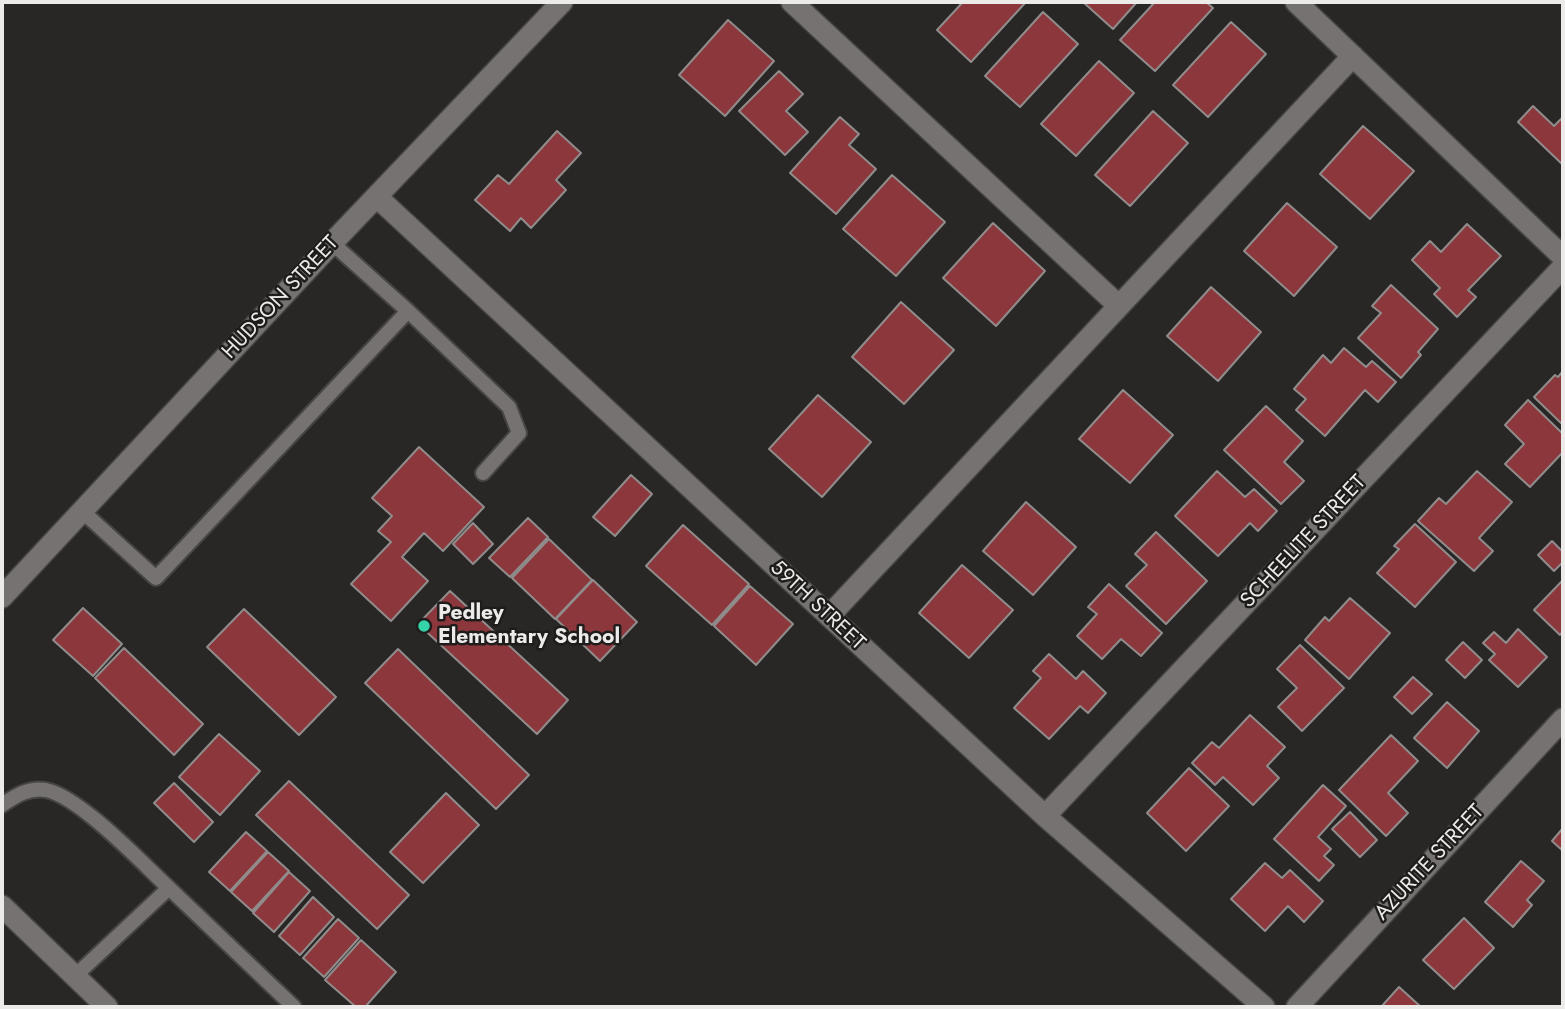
<!DOCTYPE html>
<html>
<head>
<meta charset="utf-8">
<style>
  body { margin:0 }
  #map { position:relative; width:1565px; height:1009px; overflow:hidden; background:#292626; font-family:Jost,sans-serif }
  canvas { display:block }
  .frame { position:absolute; inset:0; border:4px solid #edeaea; pointer-events:none }
</style>
</head>
<body>
<div id="map">
<canvas width="1565" height="1009"></canvas>
<div class="frame"></div>
</div>
<script>
const g = document.querySelector('canvas').getContext('2d');
g.lineJoin = 'round';
function fillPath(path, color) { g.fillStyle = color; g.fill(path, 'evenodd'); }
function trace(path, color, width, dash) { g.strokeStyle = color; g.lineWidth = width; g.lineCap = dash ? 'butt' : 'round'; g.setLineDash(dash || []); g.stroke(path); }
function write(font, color, halo, rows, align = 'center') {
  g.font = font + ' Jost,sans-serif'; g.lineWidth = 5; g.setLineDash([]); g.textBaseline = 'middle'; g.strokeStyle = halo; g.fillStyle = color; for (const [text, x, y, turn = 0] of rows) {
    g.save(); g.translate(x, y); g.rotate((+turn || 0) * Math.PI / 180); g.textAlign = isNaN(turn) ? turn : align; if (halo) g.strokeText(text, 0, 0); g.fillText(text, 0, 0); g.restore();
  }
}
const building = new Path2D(`
  M963,2H1026L971,62L937,30Z
  M1083,2H1137L1113,29Z
  M1155,2H1206L1213,8L1155,71L1120,40Z
  M1043,12L1078,44L1020,107L985,76Z
  M728,20L774,61L725,116L679,75Z
  M1231,22L1266,54L1208,117L1173,85Z
  M1099,61L1134,93L1076,156L1041,124Z
  M779,71L803,94L786,111L808,132L785,155L739,111Z
  M1533,106L1554,126L1563,117V165L1518,122Z
  M1153,111L1188,143L1130,206L1095,175Z
  M840,117L859,134L849,145L876,169L836,214L790,173Z
  M1363,126L1414,171L1370,219L1320,174Z
  M557,131L581,153L556,180L566,190L531,228L521,218L510,231L475,200L498,175L509,184Z
  M892,175L945,222L896,276L843,229Z
  M1287,203L1337,247L1294,296L1244,251Z
  M993,223L1045,271L996,326L943,278Z
  M1467,224L1501,256L1468,290L1476,297L1457,317L1434,294L1440,288L1412,260L1430,241L1441,252Z
  M1391,285L1438,329L1418,352L1421,355L1401,378L1358,338L1381,313L1372,306Z
  M1211,287L1261,332L1218,381L1167,336Z
  M901,302L954,350L904,404L852,357Z
  M1344,348L1366,367L1372,361L1396,382L1378,402L1365,390L1325,436L1296,410L1306,399L1294,389L1323,355L1331,363Z
  M1563,371V425L1534,397L1555,375L1558,377Z
  M1123,390L1173,435L1130,483L1079,439Z
  M818,395L871,442L822,497L769,449Z
  M1528,400L1563,434V452L1530,487L1505,464L1524,444L1505,425Z
  M1266,406L1303,441L1284,462L1304,481L1281,504L1224,450Z
  M419,447L484,507L443,551L424,533L402,557L428,581L391,621L351,584L391,542L378,531L392,516L372,498Z
  M1217,471L1245,497L1254,489L1277,511L1258,531L1250,523L1218,556L1175,516Z
  M1477,471L1512,502L1479,538L1493,551L1474,571L1418,521L1439,498L1446,504Z
  M631,475L652,494L615,536L593,517Z
  M1026,502L1076,547L1033,595L983,551Z
  M528,518L548,537L510,577L489,558Z
  M473,523L493,544L473,564L453,544Z
  M1415,524L1456,562L1415,607L1377,573L1399,549L1394,546Z
  M683,525L749,584L712,625L646,566Z
  M1156,532L1207,581L1166,624L1126,586L1147,565L1135,554Z
  M549,539L592,580L555,619L512,578Z
  M1552,541L1563,552V562L1554,571L1538,555Z
  M962,565L1013,610L969,658L919,613Z
  M593,580L637,622L600,661L556,619Z
  M1563,580V631L1560,635L1534,610Z
  M1109,584L1162,633L1141,656L1121,639L1102,659L1077,636L1097,614L1088,607Z
  M750,586L793,624L756,665L714,626Z
  M450,591L568,700L537,734L418,624Z
  M1350,598L1390,633L1349,679L1305,640L1325,617L1329,621Z
  M83,608L122,644L93,676L53,640Z
  M244,609L336,697L299,735L207,647Z
  M1518,629L1547,657L1518,687L1489,660L1495,654L1483,643L1494,632L1506,643Z
  M1463,642L1482,660L1465,678L1446,660Z
  M1300,645L1344,688L1302,731L1278,707L1297,688L1277,669Z
  M124,648L203,724L174,755L95,678Z
  M398,649L529,775L496,809L365,683Z
  M1049,654L1076,679L1083,671L1106,693L1088,713L1080,706L1049,739L1014,708L1041,678L1033,671Z
  M1413,677L1432,694L1412,714L1394,697Z
  M1447,702L1479,731L1447,768L1414,738Z
  M1250,715L1285,747L1267,766L1279,778L1253,805L1223,777L1215,785L1192,763L1212,742L1219,748Z
  M219,734L260,771L220,815L179,777Z
  M1391,735L1418,761L1388,793L1408,813L1386,836L1339,790Z
  M1189,768L1229,806L1186,851L1147,813Z
  M289,781L409,895L377,929L256,815Z
  M174,783L213,822L194,842L154,803Z
  M1323,785L1346,806L1318,837L1331,849L1324,856L1334,865L1319,881L1274,839Z
  M446,793L479,825L423,883L390,852Z
  M1350,812L1377,840L1360,857L1332,829Z
  M1563,828V851L1552,841Z
  M246,832L267,851L230,891L209,872Z
  M268,852L289,871L252,911L231,892Z
  M1521,861L1544,881L1527,900L1532,905L1513,927L1485,902Z
  M1265,863L1282,878L1290,870L1323,901L1304,922L1288,906L1265,931L1231,899Z
  M289,872L310,891L274,932L253,913Z
  M313,897L334,917L300,955L279,936Z
  M1464,918L1494,948L1454,989L1423,960Z
  M338,919L359,938L324,977L303,958Z
  M361,940L396,972L365,1007H356L325,980Z
  M1399,987L1421,1007H1381Z`);
fillPath(building, '#8b373c');
trace(building, '#908c8c', 2);
const service = new Path2D(`
  M408,311L509,407L519,433L483,473
  M82,511L156,578L408,311L332,243
  M2,805C15,796 29,787 46,790C80,797 142,863 169,888
  M75,976L169,888L294,1007`);
const minor = new Path2D(`
  M792,2L1119,306
  M1296,2L1563,257
  M377,197L1045,816L1264,1007
  M2,597L332,243L562,2
  M829,616L1353,56
  M1045,816L1563,267
  M2,906L107,1007
  M1297,1007L1563,719`);
trace(service, '#474444', 18);
trace(minor, '#474444', 24);
trace(service, '#767272', 14);
trace(minor, '#767272', 21);
for (const [x, y, r, color] of [
  [424,626,7,"#34d4a8"]
]) { const dot = new Path2D(); dot.arc(x, y, r, 0, 2 * Math.PI); g.fillStyle = color; g.fill(dot); trace(dot, '#1f1c1c', 2.5); }
write('21px', '#edeaea', '#1f1c1c', [
  ["HUDSON STREET",281,298,-47],
  ["SCHEELITE STREET",1304,542,-47],
  ["59TH STREET",817,606,43],
  ["AZURITE STREET",1430,863,-47]
]);
write('bold 21px', '#edeaea', '#1f1c1c', [
  ["Pedley",438,614],
  ["Elementary School",438,638]
], 'left');
</script>
</body>
</html>
